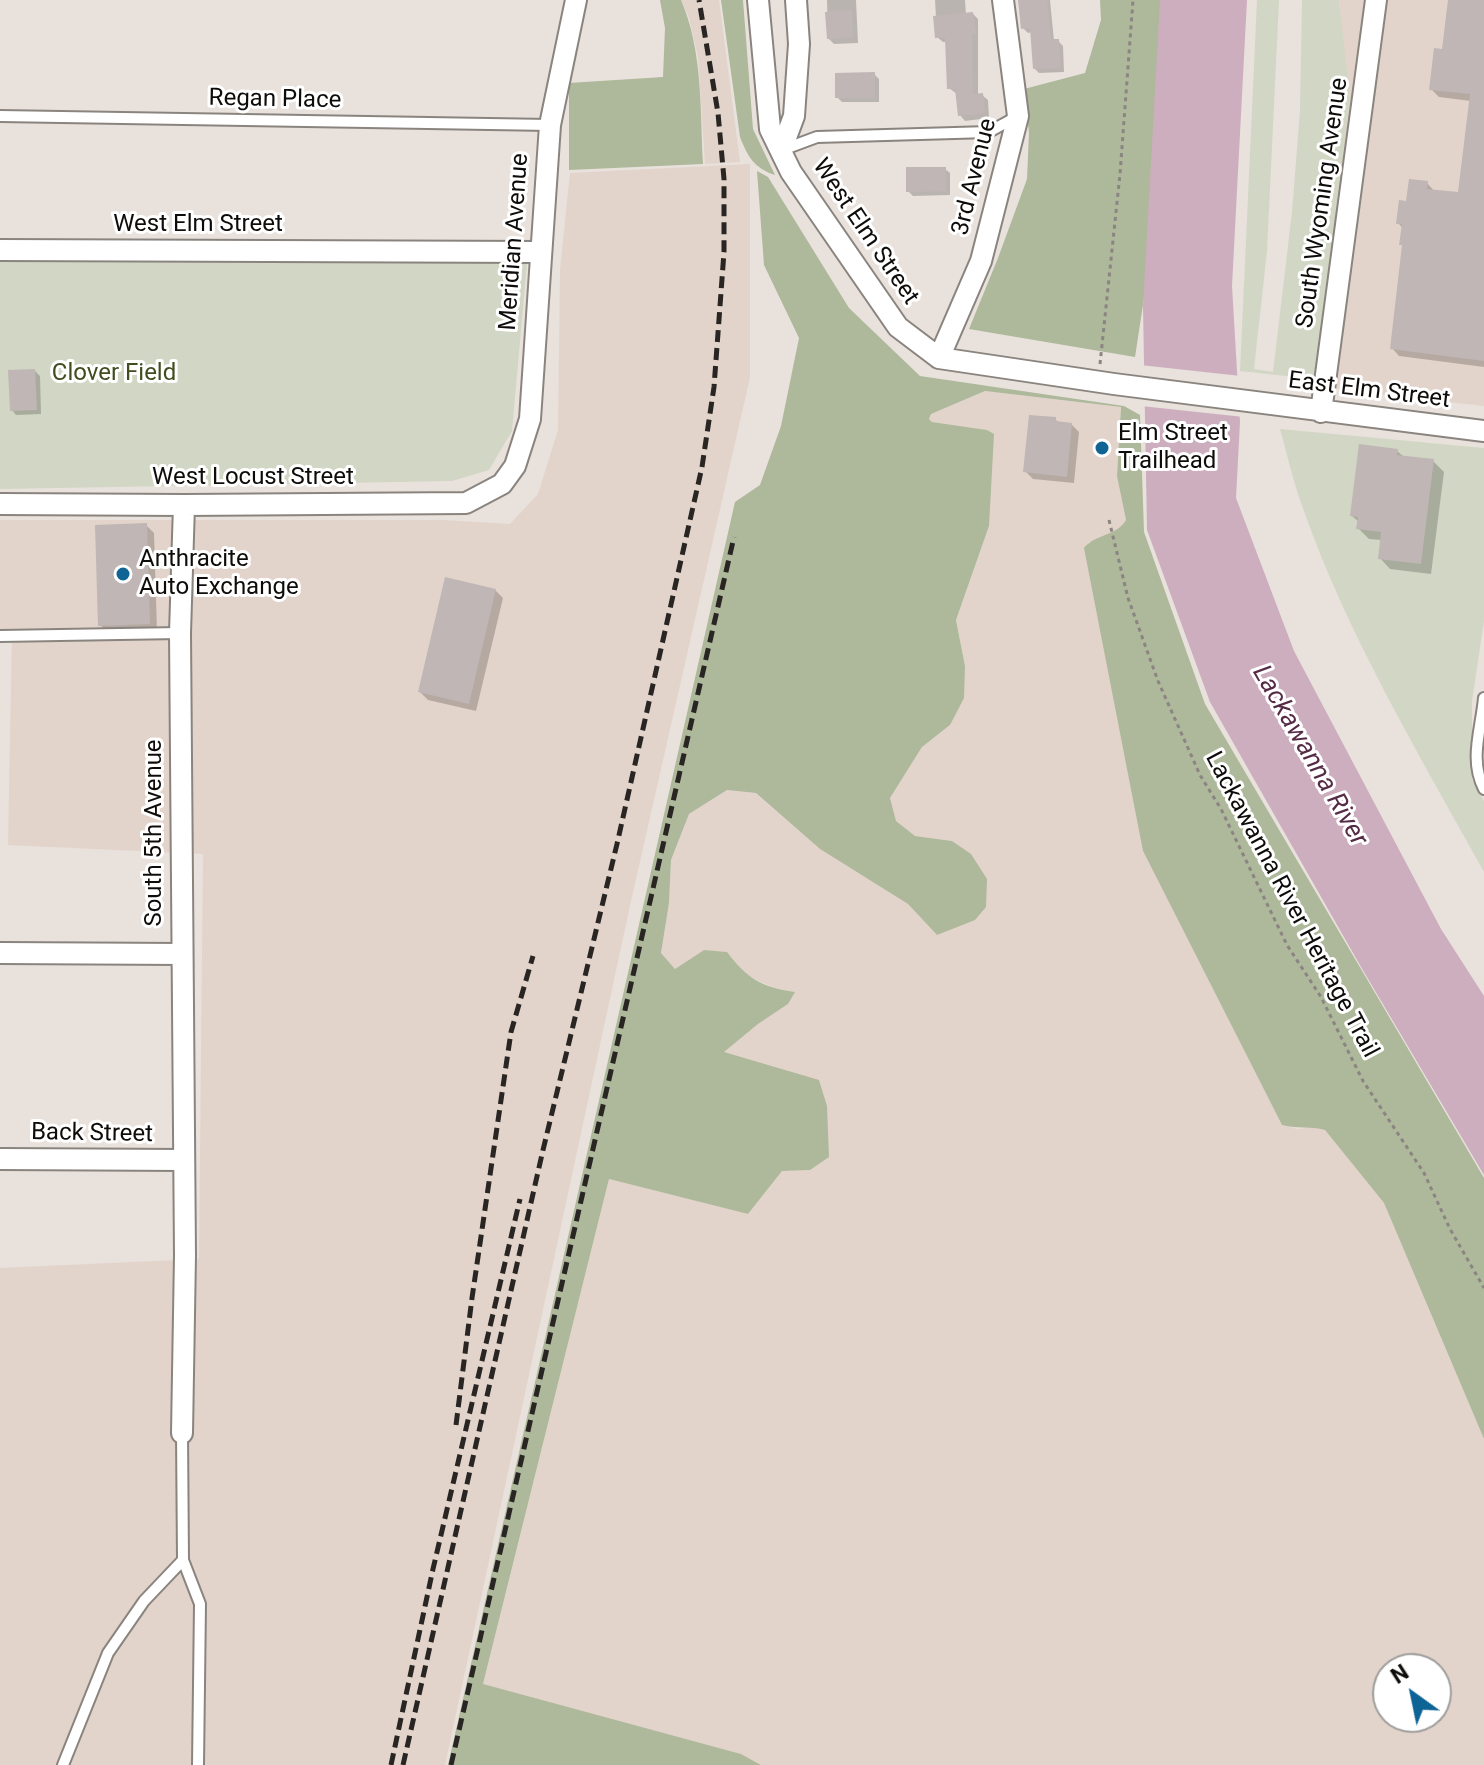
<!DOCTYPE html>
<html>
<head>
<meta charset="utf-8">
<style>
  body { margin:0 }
  #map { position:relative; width:1484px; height:1765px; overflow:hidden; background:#e9e1dc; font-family:Roboto,sans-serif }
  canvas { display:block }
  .north { position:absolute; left:1372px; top:1653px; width:80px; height:80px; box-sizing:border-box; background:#fff; border:2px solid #9f9e9d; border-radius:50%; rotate:327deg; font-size:22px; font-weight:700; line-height:32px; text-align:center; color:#0e0c0a }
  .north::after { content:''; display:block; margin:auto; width:28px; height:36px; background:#0d6495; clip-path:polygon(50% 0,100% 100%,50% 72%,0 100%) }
</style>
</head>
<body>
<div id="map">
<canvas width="1484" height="1765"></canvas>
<div class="north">N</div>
</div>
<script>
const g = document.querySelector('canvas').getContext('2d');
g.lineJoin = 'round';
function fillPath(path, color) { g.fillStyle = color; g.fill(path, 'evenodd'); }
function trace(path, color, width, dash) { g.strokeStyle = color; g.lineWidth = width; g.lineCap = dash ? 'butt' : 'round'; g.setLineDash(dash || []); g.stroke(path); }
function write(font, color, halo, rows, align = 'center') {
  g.font = font + ' Roboto,sans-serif'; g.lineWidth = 6; g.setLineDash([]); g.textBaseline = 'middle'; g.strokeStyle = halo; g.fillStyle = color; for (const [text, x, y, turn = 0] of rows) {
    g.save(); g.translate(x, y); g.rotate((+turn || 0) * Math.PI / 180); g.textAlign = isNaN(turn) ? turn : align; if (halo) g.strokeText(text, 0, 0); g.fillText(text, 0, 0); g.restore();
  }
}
fillPath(new Path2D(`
  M681,0H719L740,162L705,164L698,57L689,18Z
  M1339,0H1484V406L1349,391L1308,382L1347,98Z
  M750,164V377L631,901L445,1765H0V1268L199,1259L203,854L8,845L12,631L0,630V520H443L510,524L538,494L558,430L560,270L570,173Z
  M985,391L1121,407L1117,475L1126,520L1121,529L1088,543L1143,851L1282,1125L1297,1129L1315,1127L1325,1130L1384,1203L1484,1439V1765H761L741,1754L483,1685L609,1179L748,1214L782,1171L810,1170L724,1052L758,1024L788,1004L794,992L780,990L746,976L726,952L704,950L675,969L661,953L669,903L671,860L689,814L727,790L756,793L820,849L908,904L937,935L952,841L915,836L895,821L890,798L922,747L950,725L965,666L956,620L989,526L987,430L932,422L929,419L931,414ZM1388,1669H1436V1717H1388Z`), '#e3d4cb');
fillPath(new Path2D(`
  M1257,0H1279L1267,251L1254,369L1273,372L1292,212L1300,111L1302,0H1339L1350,98L1314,379L1240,371Z
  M0,260L527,263L512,431L489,470L452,481L0,489Z
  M1280,429L1484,448V621L1472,701V779L1484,801V872C1421,758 1347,634 1304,511C1294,485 1288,457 1280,429Z`), '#d1d7c4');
fillPath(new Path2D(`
  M660,0H681C703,51 700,109 703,164L569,170V83L663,77L665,28Z
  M721,0H743L753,129L775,175C754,168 748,157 740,137Z
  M1100,0H1173L1159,200L1135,357L969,329L998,258L1027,179L1029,133L1024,89L1085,73L1101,20Z
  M757,171L768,177L849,308L920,376L1124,406L1140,415L1144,532L1205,704L1484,1178V1439L1384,1203L1325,1130C1311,1126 1297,1129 1282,1125L1143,851L1084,548C1095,534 1117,536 1126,520L1117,476L1121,407L985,391L931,414L929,419L932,422L987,430L994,434L989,526L956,620L965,666L964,698L950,725L922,747L890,798L896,821L915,836L952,841L971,854L987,879L986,907L975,920L937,935L908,904L820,849L756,793L727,790L689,814L671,860L669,903L661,953L675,969L704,950L727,952C747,978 760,987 795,992L788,1004L758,1024L724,1052L819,1080L827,1106L829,1157L810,1170L782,1171L748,1214L609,1179L483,1684L741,1754L761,1765H448L735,502L760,485L781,426L799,338L764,265Z`), '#aeb89b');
fillPath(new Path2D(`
  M1160,0H1247L1232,286L1240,422L1236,498L1294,651L1441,929L1484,996V1175L1361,967L1210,702L1147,530L1143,306Z`), '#cdaebe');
fillPath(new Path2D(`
  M1140,365L1241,376L1244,417L1141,406Z`), '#e9e1dc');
fillPath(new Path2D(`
  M820,0H856L858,43L834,44L828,38L827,0Z
  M935,0H965L966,15L973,14L978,19V95H982L988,100L989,118L965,121L960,115L957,94L949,88L948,42H943L937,37Z
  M1020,0H1050L1054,41H1058L1063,46L1064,72L1039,73L1035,69L1033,32L1028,33L1023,28Z
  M1450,0H1484V367L1399,356L1392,348L1404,247L1403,228L1398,223L1408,203L1427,183L1435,192L1459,194L1471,101L1439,97L1431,89L1444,51Z
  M874,74L879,79V102H842L837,97Z
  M945,169L950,173V195L913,196L908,191Z
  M35,371L40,376L41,414L16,415L12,410Z
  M1055,419L1059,423L1071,424L1079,432L1074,483L1033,479L1025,471Z
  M1397,451L1404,457L1433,461L1444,472L1431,574L1390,569L1380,558L1382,540L1369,539L1358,528L1359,522L1352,516Z
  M146,525L154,533L157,631L108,633L100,625Z
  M495,590L503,598L476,711L428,700L420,692Z`), '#0003');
fillPath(new Path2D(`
  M1018,0H1047L1051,39H1059L1061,68L1033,69L1030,28L1021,29Z
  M1448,0H1484V361L1390,349L1402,245H1399L1402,224H1396L1399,200L1406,201L1409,179L1428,181L1427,189L1458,192L1470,94L1429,90L1434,48L1442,49Z
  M852,10L853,37L827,39L825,12Z
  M973,12L976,34H972L973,94L983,93L985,113L958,116L955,89H947L945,37L935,38L933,16Z
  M875,72V98H835V73Z
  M906,167H946V191L906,192Z
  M35,369L37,410L10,411L8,370Z
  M1029,415L1056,417V421L1072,423L1067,477L1023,472Z
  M1359,444L1398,449L1397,455L1434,459L1421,564L1378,559L1381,532L1356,529L1358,517L1350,516Z
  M147,523L150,624L98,626L95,525Z
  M445,577L496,589L469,704L418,692Z`), '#bfb6b5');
const lane = new Path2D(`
  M0,116L550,125
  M782,150L817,137L989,132L1016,117
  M0,636L180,633
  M1484,698C1481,730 1469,760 1484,789
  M182,1433L183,1560L200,1604L198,1765
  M63,1765L108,1653L144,1601L183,1560`);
const street = new Path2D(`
  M758,0L770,129L791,172L898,327L939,358L1114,384L1484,431
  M781,151L794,116L799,44L796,0
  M0,250L539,252
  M939,358L981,261L1018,116L1003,0
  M1321,412L1376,0
  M0,504L184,505L466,503L502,484L515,466L530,419L550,125L576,0
  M0,953L182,954
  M0,1159L183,1160
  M182,1433L185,1255L180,633L184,505`);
trace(lane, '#8a847f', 14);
trace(street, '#8a847f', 24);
trace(new Path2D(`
  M1100,364L1120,174L1133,0
  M1109,520L1128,598L1158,681L1200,775L1221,809L1287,945L1321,997L1363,1081L1424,1173L1450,1229L1484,1288`), '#8a8581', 3, [4, 4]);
trace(lane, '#fff', 10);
trace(street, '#fff', 20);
trace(new Path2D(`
  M456,1425L472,1298L511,1032L533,956
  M391,1765L433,1569L520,1199
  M403,1765L543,1150L617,844L702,467L714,387L724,252V179L718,113L699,0
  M451,1765L734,537`), '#282523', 5, [12, 6]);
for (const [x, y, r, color] of [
  [1102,448,8,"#0d6495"],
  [123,574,8,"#0d6495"]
]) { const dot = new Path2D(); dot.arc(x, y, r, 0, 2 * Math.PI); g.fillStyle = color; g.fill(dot); trace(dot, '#fff', 3); }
write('24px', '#0e0c0a', '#fff', [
  ["Regan Place",275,100,1],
  ["3rd Avenue",975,177,-76],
  ["South Wyoming Avenue",1323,203,-82],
  ["West Elm Street",198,225],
  ["West Elm Street",865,232,56],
  ["Meridian Avenue",515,242,-86],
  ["East Elm Street",1369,391,7],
  ["West Locust Street",253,478],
  ["South 5th Avenue",155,833,-90],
  ["Lackawanna River Heritage Trail",1291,905,62],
  ["Back Street",92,1134,1]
]);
write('24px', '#404d1f', '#fff', [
  ["Clover Field",114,374]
]);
write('24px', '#0e0c0a', '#fff', [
  ["Elm Street",1118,434],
  ["Trailhead",1118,462],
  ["Anthracite",139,560],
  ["Auto Exchange",139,588]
], 'left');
write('italic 26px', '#552a44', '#fff', [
  ["Lackawanna River",1309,756,60]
]);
</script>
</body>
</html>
